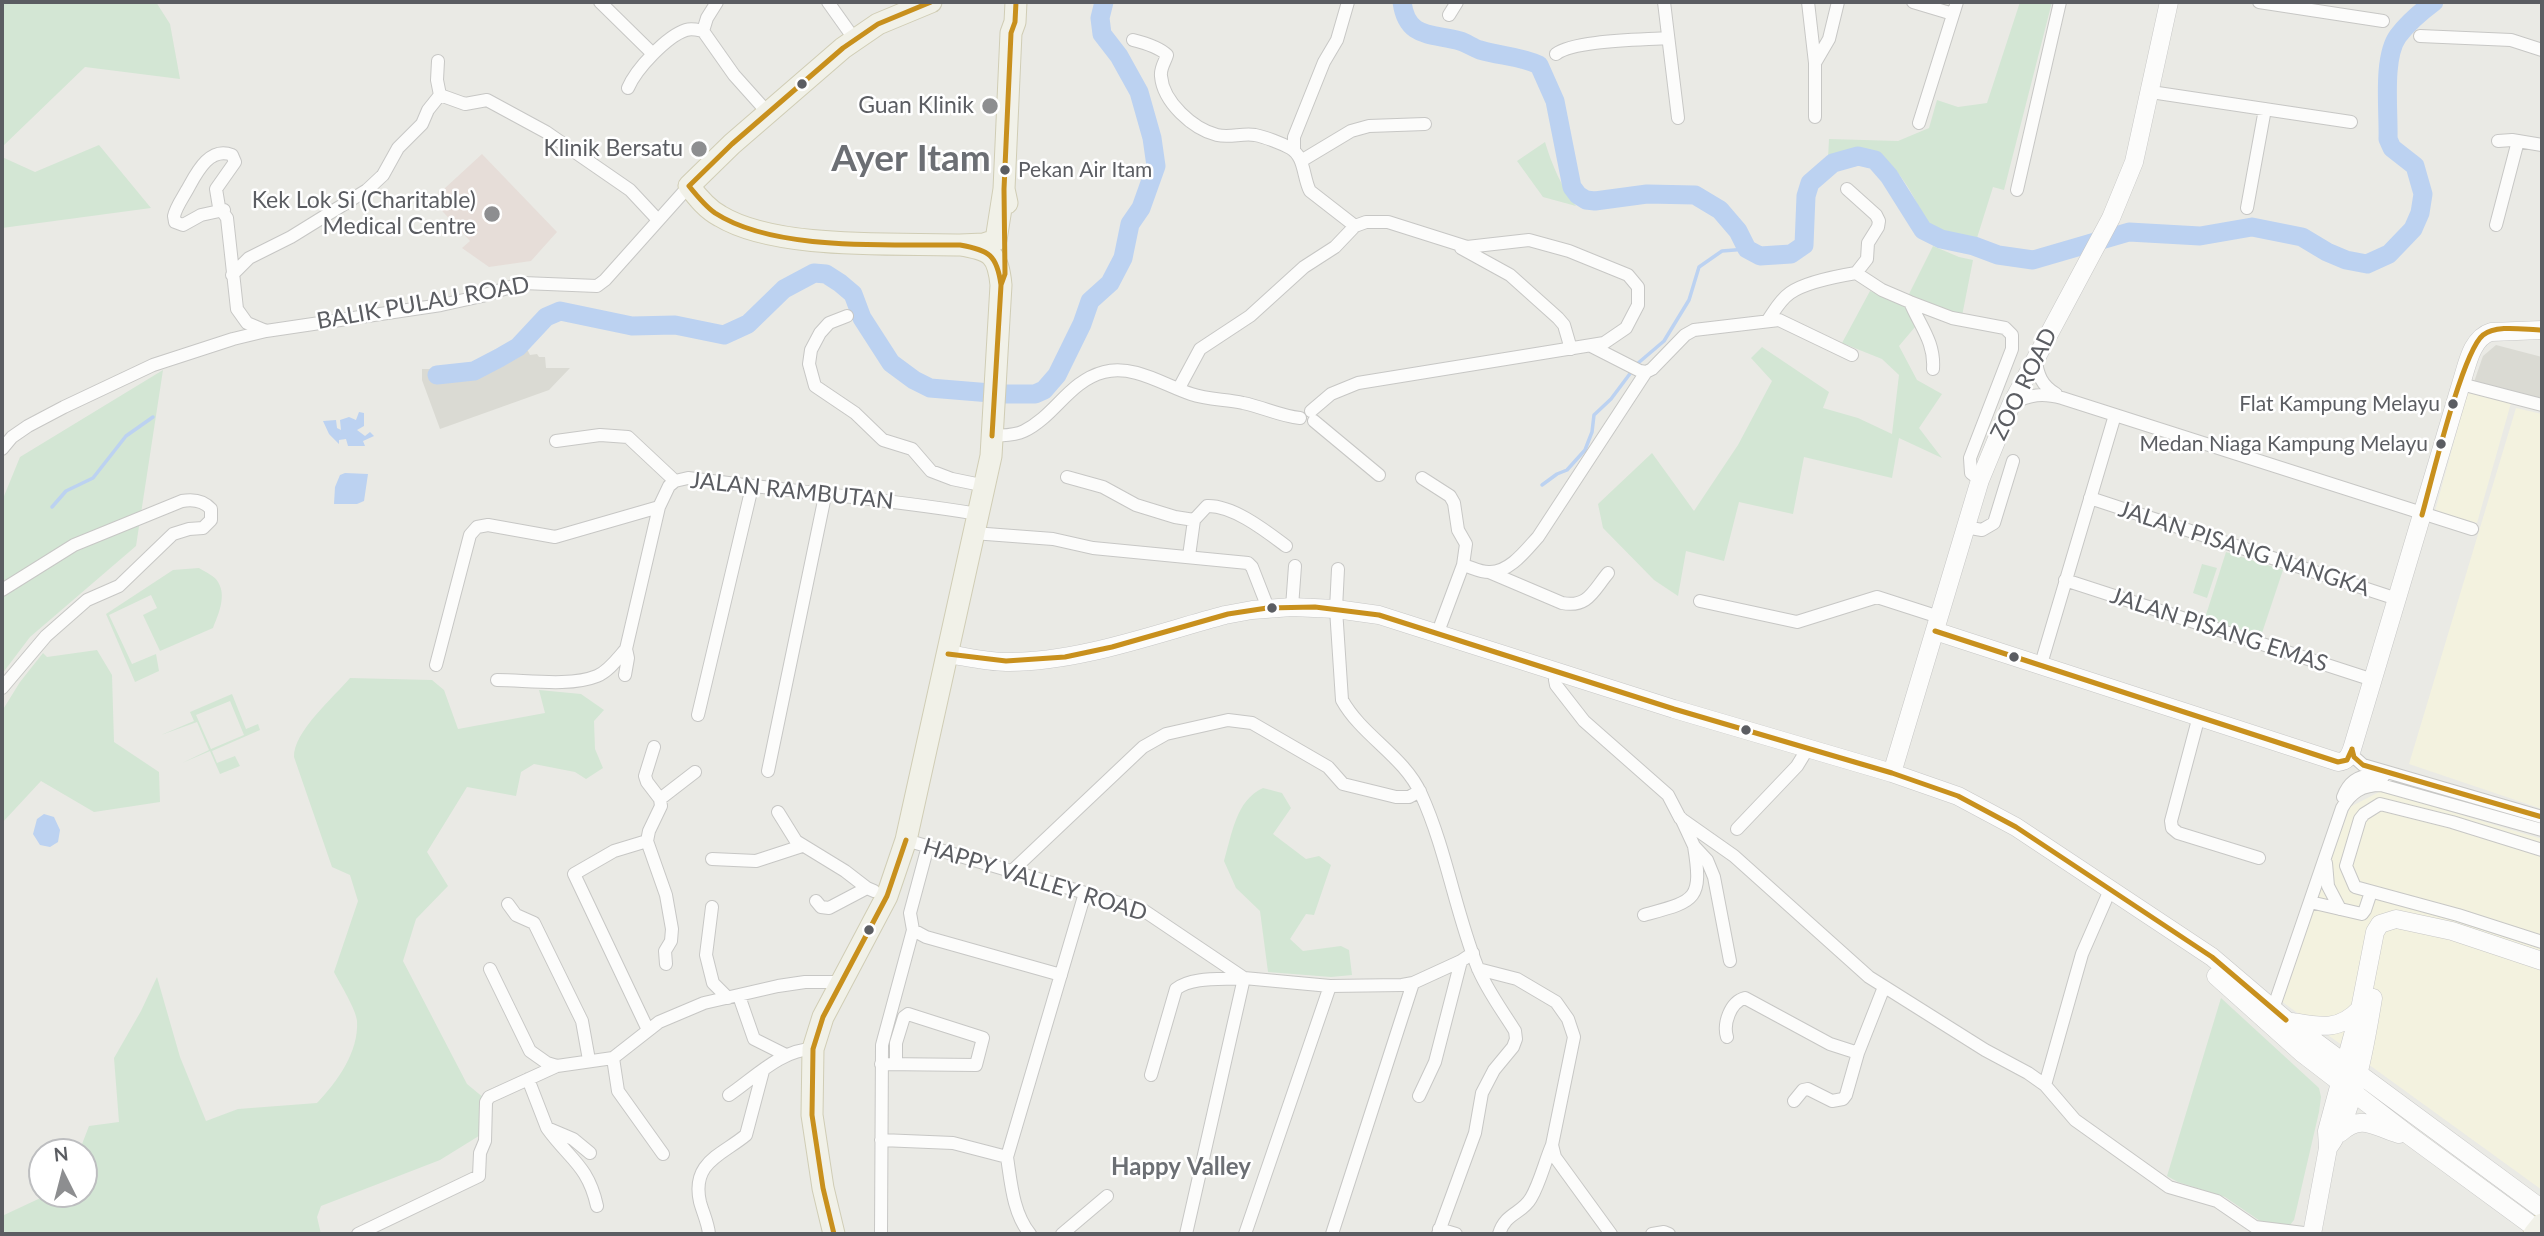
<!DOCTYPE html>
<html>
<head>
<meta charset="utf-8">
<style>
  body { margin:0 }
  #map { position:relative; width:2544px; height:1236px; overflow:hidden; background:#eaeae5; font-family:Lato,sans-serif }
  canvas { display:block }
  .frame { position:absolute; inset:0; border:4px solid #5b5d62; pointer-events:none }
  .north { position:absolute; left:28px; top:1138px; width:70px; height:70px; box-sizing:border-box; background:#fff; border:2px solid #bdbec0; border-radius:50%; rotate:354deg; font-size:19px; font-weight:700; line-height:28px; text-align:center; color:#5b5d62 }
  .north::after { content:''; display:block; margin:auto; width:24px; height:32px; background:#8d8e90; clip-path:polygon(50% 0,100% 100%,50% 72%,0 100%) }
</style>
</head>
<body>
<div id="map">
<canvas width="2544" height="1236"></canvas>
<div class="frame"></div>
<div class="north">N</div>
</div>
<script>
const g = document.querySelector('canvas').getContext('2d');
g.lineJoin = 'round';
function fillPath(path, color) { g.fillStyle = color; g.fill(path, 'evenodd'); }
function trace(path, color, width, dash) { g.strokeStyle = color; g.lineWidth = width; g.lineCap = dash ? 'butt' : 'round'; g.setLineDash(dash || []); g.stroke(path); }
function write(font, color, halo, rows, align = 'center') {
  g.font = font + ' Lato,sans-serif'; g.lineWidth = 5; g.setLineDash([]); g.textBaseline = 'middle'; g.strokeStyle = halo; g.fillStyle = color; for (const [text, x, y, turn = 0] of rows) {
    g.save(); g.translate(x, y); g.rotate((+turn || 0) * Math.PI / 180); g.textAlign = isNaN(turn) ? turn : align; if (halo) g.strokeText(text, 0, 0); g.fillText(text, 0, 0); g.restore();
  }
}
fillPath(new Path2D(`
  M2468,391L2511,403L2477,523L2435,511Z
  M2516,408L2542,414V809L2409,764Z
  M2381,791L2542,839V1190L2281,1001L2350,807Z`), '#f3f2df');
fillPath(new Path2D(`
  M2496,345L2542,357V399L2474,382L2483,356Z
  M527,349L530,355L537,354L539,357H545L546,368H570L549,390L440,429L422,380V369H437L438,381L475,376Z`), '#dadad3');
fillPath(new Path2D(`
  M482,154L557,232L531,261L489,267L462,248L470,241L432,200Z`), '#e6ddd8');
fillPath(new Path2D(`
  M2,2H156L170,24L180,79L85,67L2,147Z
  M2020,2H2052L2004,190L1993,187L1977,238L1935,229L1927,225C1916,200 1897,157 1865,151C1852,149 1840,154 1828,158L1829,139L1898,141L1929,128L1937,100L1958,107L1987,103Z
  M1545,142C1552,165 1561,186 1576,206L1543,197L1517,161Z
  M99,145L151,208L2,228V157L35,172Z
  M1933,246L1959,257L1973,260L1962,316L1927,305L1915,327L1899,346L1917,380L1942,394L1919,428L1942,458L1899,438L1892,478L1804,457L1793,514L1739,502L1724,561L1686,551L1678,596L1654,580L1603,528L1598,504L1652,453L1694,511L1738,445L1772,381L1751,358L1762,347L1829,392L1823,408L1858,418L1892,434L1899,375L1882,359L1842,343L1870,291L1904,304Z
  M163,370L136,546L30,637L2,674V501L20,457Z
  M2226,552L2283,570L2261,636L2205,618Z
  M2202,564L2217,568L2207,598L2193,593Z
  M199,568C205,572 215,576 218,582C227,596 218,615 213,628L160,651L143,615L157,608L151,595L109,615L132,664L156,654L159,671L135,682L106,614L173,570Z
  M97,650L112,675L114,742L159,772L160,802L94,812L41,781L2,823V711L20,682L43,653L47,657Z
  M350,678L432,680L444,690L458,729L545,713L539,690L581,694L604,710L594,721L595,749L603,768L586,779L575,772L534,764L521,772L516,796L467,787L427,852L448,886L416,919L403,961L467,1084L484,1098L482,1134L440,1160L321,1206L317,1217L321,1234H2V1216L49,1194H84V1152H79L89,1126L119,1122L114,1058L141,1011L157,977L180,1057L206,1121L238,1109L317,1103C337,1082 359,1052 357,1021C356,1009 340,984 334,972L358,901L350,875L332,867L294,757C293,732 334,697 350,678Z
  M232,694L246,729L258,724L260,730L212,751L217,763L235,756L240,766L220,774L210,751L182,763L209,750L197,722L161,735L194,721L190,712ZM230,701L244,735L211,749L196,715Z
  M1263,788L1282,793L1291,808L1273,834L1306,859L1319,856L1331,865L1314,915L1306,914L1290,939L1303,951L1341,946L1349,950L1352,975L1331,977L1268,972L1260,911L1236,888L1224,861C1232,834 1236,800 1263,788Z
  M2221,998L2319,1088L2321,1097L2319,1112L2294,1220L2290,1225L2263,1223L2225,1197L2178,1182L2167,1176Z`), '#d3e6d4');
fillPath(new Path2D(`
  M359,412L364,413V426L357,430L365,436L370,432L374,436L363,441L365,446H348L346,439L339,440V444L329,434L323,421L336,420L337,428L341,430L340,420L349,417L356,420Z
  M345,473L368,474L364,501L357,504H334L335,487L340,475Z
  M44,814L54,817L60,830L58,842L50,847L40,845L33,834L37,819Z`), '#bcd2f1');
trace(new Path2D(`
  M1637,364L1664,341L1689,300L1699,267L1722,251L1747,249
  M1542,485L1557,474L1567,470L1585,450L1592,432L1594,415L1611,399L1632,371
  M52,507L66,491L93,478L126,436L153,417`), '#bcd2f1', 3.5);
trace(new Path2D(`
  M1402,2C1407,39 1431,33 1460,41C1467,43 1473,48 1480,50C1500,56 1520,56 1539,65L1555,101L1569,172L1572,187L1578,195L1586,200L1595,201L1647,194L1695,195L1720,210L1738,231L1747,249L1760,256L1791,254L1804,245L1806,196L1810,183L1833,163L1858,156L1875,160L1889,176L1923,230L1941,239L1974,246L1998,255L2033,260L2129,232L2200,236L2252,227L2302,237L2327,252L2346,260L2367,264L2389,254L2413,229L2420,213L2423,194L2415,166L2392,148L2388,139C2389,112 2382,58 2398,36C2407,24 2422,11 2434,2
  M437,375L474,371L499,358L518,347L546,317L560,311L632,326L675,325L724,335L748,324L784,289L814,273L826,274L840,283L853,294L862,318L891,363L914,380L930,388L1003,394H1035L1044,390L1057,375L1082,324L1090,301L1110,283L1123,258L1130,224L1141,208L1156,166L1152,138L1139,92L1119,56L1102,34L1100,18L1104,2`), '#bcd2f1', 19);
const street = new Path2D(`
  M600,2L653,54
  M828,2L855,40
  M1664,2L1678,118
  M1808,2L1815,63V117
  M1913,2L1953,14
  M2259,2L2383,21
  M1449,15L1457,2
  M703,31L707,18L717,2
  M2420,36L2511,40L2542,50
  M1133,40C1145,43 1159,47 1167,55C1165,62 1160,68 1161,76C1163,102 1193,129 1217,135C1230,138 1242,133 1255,135C1265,137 1281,143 1290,148C1305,156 1303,178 1310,191L1355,226
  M1556,54C1574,40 1643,40 1668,38
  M438,61L437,80L440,95L465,104L487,100L546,132L630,190L658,220
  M1815,63L1829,39L1838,2
  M628,88C636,69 667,36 686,30C692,28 698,30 703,31L734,75L768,113
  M2151,92L2351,122
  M1919,123L1957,2
  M2498,141L2512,140L2542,145
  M1294,151V137L1324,62L1337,40L1348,2
  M1301,161L1351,131L1369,126L1425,124
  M1847,189L1876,215L1879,221L1878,227L1868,243L1867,259L1856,273L1882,290L1910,302L1952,318L2005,328L2012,335V349L1970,458L1971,473L1980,480
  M2017,190L2060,2
  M2247,208L2265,109
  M224,210L201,215L183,225L175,222L174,216C176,207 182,199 187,190C196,174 209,146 232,155L235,162L216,189L219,207L227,218L237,309L247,323L266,331
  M2496,225L2518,141
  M1461,248L1510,275L1558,318L1564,325L1571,349
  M232,275L249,258L291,237L367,190L383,175L398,148L422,124L428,110L440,95
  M1910,302C1920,326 1935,342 1933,369
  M847,316L829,323L820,333L811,350L809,364L815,386L855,413L883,440L912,449L931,471L952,479L986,486
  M1768,320C1775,310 1780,300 1790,293C1804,283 1838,276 1856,273
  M1591,346L1640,371L1646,372
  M2035,358C2038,375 2041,385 2056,394
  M2461,384L2542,405
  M1179,388L1200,349L1250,316L1304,267L1335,247L1355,226L1366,222H1388L1467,247L1529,240L1569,251L1628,275L1638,287V305L1626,328L1604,343L1358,383L1331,394L1311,411
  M2012,404C2030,394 2043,393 2062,398L2472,529
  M1314,421L1379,475
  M992,436C1003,435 1014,436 1024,431C1055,416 1069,381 1104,372C1133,364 1164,385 1191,394C1208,400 1226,399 1243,403C1263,407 1280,416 1300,418
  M556,441L600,435L628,437L675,481
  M2,449L12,437L28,426L64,407L153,365L233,339L266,331L441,305L482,296L523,283L597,286L605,280L689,186
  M1067,477L1103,487L1136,505L1175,517L1194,520L1207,506C1233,505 1266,531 1286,546
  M1422,478L1450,496L1454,503L1458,530L1466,544L1463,565L1438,632
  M2090,498L2397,599
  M1965,527L1982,530L1994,523L2013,461
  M973,533L1053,539L1093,548L1248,563L1252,567L1268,608
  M1189,556L1194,520
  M1463,565C1471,567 1482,573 1490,572C1510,572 1526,550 1538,537L1646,372L1652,369L1685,335L1694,330L1779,320L1852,355
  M1338,569L1336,609L1342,700C1362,736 1404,756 1421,794C1446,849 1455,910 1477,966C1486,989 1502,1010 1515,1031L1516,1039L1513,1047L1494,1070L1482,1093L1475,1133L1438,1234
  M1489,572L1562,603C1588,608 1593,591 1608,573
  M2065,580L2373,680
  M2,590L74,545L182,501C193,499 203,500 211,509V520L203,528L189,529L173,534L119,586L87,600L46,636L2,688
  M1700,601L1797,622L1877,597L1939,617
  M1292,607L1295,566
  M2041,664L2115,415
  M436,665L470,535L477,527L488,525L555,537L659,507
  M1557,671L1555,680L1556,685L1584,721L1668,795L1680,818L1734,856L1869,977L1985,1050L2028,1073L2045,1085L2075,1120L2169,1187L2217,1201L2255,1227L2312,1234
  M625,675L628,658L626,649L659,507L669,486L675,481L688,478C785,491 882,498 978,514
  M497,680C526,680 570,687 597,676C609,671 618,658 626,649
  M698,715L752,487
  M2199,716L2171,821L2172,828L2178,833L2259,858
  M654,747L645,776L647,782L660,799L661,806L649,831L647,841L666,895L672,929L671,941L665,951L666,964
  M2352,749L2354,757L2363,765L2542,817
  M768,771L825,496
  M2343,797C2350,778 2364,773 2383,777
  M660,799L695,772
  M778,812L796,841L845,871L867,888
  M1681,818L1694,846L1707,860L1714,877L1730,961
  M1737,829L1797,766L1808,748
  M906,840L1143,910L1244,978L1330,986L1402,985L1413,983L1461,961L1473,953
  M647,841L614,851L574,874L648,1030
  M2542,850L2452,822L2380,804L2364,814L2360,819L2346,866L2355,887L2458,915L2542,942
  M712,859L756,861L802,846
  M2326,863L2328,886L2340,909
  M1012,871L1143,747L1166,734L1228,720L1252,723L1328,767L1343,784L1396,797H1409L1420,791
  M816,901L821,907L829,908L867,888L874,891
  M2310,902L2362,914L2365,910L2371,892
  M508,904L516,915L534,923L582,1021L589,1060
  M712,907L706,955L713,983L728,998
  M1644,915C1695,901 1703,901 1694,846
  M913,930L926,937L1061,975
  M490,969L530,1051L547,1063L557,1066
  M1478,969L1517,979L1556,1002L1568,1019L1574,1037L1552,1145L1555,1157L1611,1234
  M739,996L754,1039L786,1055
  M2273,1009L2342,808C2351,792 2362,785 2381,785L2542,830
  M1727,1037C1723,1024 1730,1002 1745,998L1830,1044L1858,1053
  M613,1058L618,1091L663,1154
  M881,1064L976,1065L983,1038L908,1014L904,1017L896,1043V1064
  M1151,1075L1176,989C1193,976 1224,980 1244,978L1186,1234
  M528,1079L547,1128L573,1139L590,1153
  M2045,1085L2082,954L2110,890
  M729,1095C754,1078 782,1049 813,1049
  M1419,1096L1435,1062L1461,961
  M1794,1101L1803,1090L1808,1089L1832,1101L1843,1099L1846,1095L1858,1053L1884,987
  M547,1128C569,1159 588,1165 597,1206
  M881,1140L953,1143L1007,1157
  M1439,1229L1456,1234
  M358,1234L479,1176L480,1153L485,1141L486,1102L489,1097L557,1066L613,1058L659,1022L704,1003L778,986L805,982H843
  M709,1234C708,1223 703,1213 700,1202C691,1162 722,1155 746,1135L763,1071
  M881,1234L882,1045L913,930L910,913L928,846
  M1030,1234C1013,1213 1011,1183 1007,1157L1085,893
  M1062,1234L1107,1196
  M1245,1234L1330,986
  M1332,1234L1413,983
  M1499,1234C1505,1213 1522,1214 1531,1198C1540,1183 1545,1161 1552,1145
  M1652,1234L1664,1232L1669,1234`);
const secondary = new Path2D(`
  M1935,631L2338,762C2347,761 2349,757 2352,749L2461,384C2467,366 2471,338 2491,332L2542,330
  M948,654C967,657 987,662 1006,662C1077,663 1157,633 1225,615L1252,610L1292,607L1336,609L1379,615L1674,709L1892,773L1958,796L2016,827L2212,957L2286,1020L2542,1209
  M1892,773L1980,480L2011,405L2111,218L2134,162L2169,2
  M2216,976L2302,1053L2410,1136L2542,1233
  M2293,1022C2321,1027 2339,1031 2360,1009
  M2340,1133C2362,1113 2374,1127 2399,1134
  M2328,1148C2354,1114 2366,1041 2373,998
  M2312,1234L2328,1148L2327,1131L2360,1009L2375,932L2380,924L2396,919L2452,931L2542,961`);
const primary = new Path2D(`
  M931,2L878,24L843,48L732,144L689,186C698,198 707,209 720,216C776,250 894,243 960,245L984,244L996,240L1004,189
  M1007,203L1004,189L1011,33L1015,22L1016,2
  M834,1234L823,1188L812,1115L813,1049L823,1017L887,896L906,840L991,456L1001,285C998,254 991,250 960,245
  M2534,1234L2542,1224`);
trace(street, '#c7c7c5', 14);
trace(secondary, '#c7c7c6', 19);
trace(primary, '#d0cdb5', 23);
trace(street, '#fcfcfb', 12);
trace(secondary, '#fcfcfb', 18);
trace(primary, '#f1f1e8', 21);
trace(new Path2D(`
  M931,2L878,24L843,48L732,144L689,186C697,196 705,206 715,213C775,252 890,244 960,245C989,250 997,255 1001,285L992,436
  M1001,285L1005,274L1004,189L1011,33L1015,22L1016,2
  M2422,515C2431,483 2462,352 2483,335C2497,324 2526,330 2542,330
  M1935,631L2338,762L2347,760L2352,749
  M948,654L1006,661L1065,657L1112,647L1228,614L1267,608L1315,607L1379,615L1674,709L1892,773L1958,796L2016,827L2212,957L2286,1020
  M2352,749L2354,757L2363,765L2542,817
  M834,1234L823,1188L812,1115L813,1049L823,1017L887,896L906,840`), '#c8901d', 5);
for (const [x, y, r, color] of [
  [802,84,6,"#5b5d62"],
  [990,106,9,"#8d8e90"],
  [699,149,9,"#8d8e90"],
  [1005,170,6,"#5b5d62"],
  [492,214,9,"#8d8e90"],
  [2453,404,6,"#5b5d62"],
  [2441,444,6,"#5b5d62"],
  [1272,608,6,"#5b5d62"],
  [2014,657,6,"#5b5d62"],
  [1746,730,6,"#5b5d62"],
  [869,930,6,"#5b5d62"]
]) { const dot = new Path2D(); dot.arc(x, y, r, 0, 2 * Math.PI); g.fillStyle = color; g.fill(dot); trace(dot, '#fff', 2.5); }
write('21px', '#5b5d62', '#fff', [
  ["Pekan Air Itam",1018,170,"left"],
  ["Flat Kampung Melayu",2440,404],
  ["Medan Niaga Kampung Melayu",2428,444]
], 'right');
write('23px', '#5b5d62', '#fff', [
  ["Guan Klinik",974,106],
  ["Klinik Bersatu",683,149],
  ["Kek Lok Si (Charitable)",476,201],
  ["Medical Centre",476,227]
], 'right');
write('23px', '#5b5d62', '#fff', [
  ["BALIK PULAU ROAD",423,303,-10],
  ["ZOO ROAD",2024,384,-64],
  ["JALAN RAMBUTAN",792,491,6],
  ["JALAN PISANG NANGKA",2244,549,18],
  ["JALAN PISANG EMAS",2219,630,18],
  ["HAPPY VALLEY ROAD",1035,880,17]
]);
write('bold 24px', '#6c6f74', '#fff', [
  ["Happy Valley",1181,1167]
]);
write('bold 37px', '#6c6f74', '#fff', [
  ["Ayer Itam",911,159]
]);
</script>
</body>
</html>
